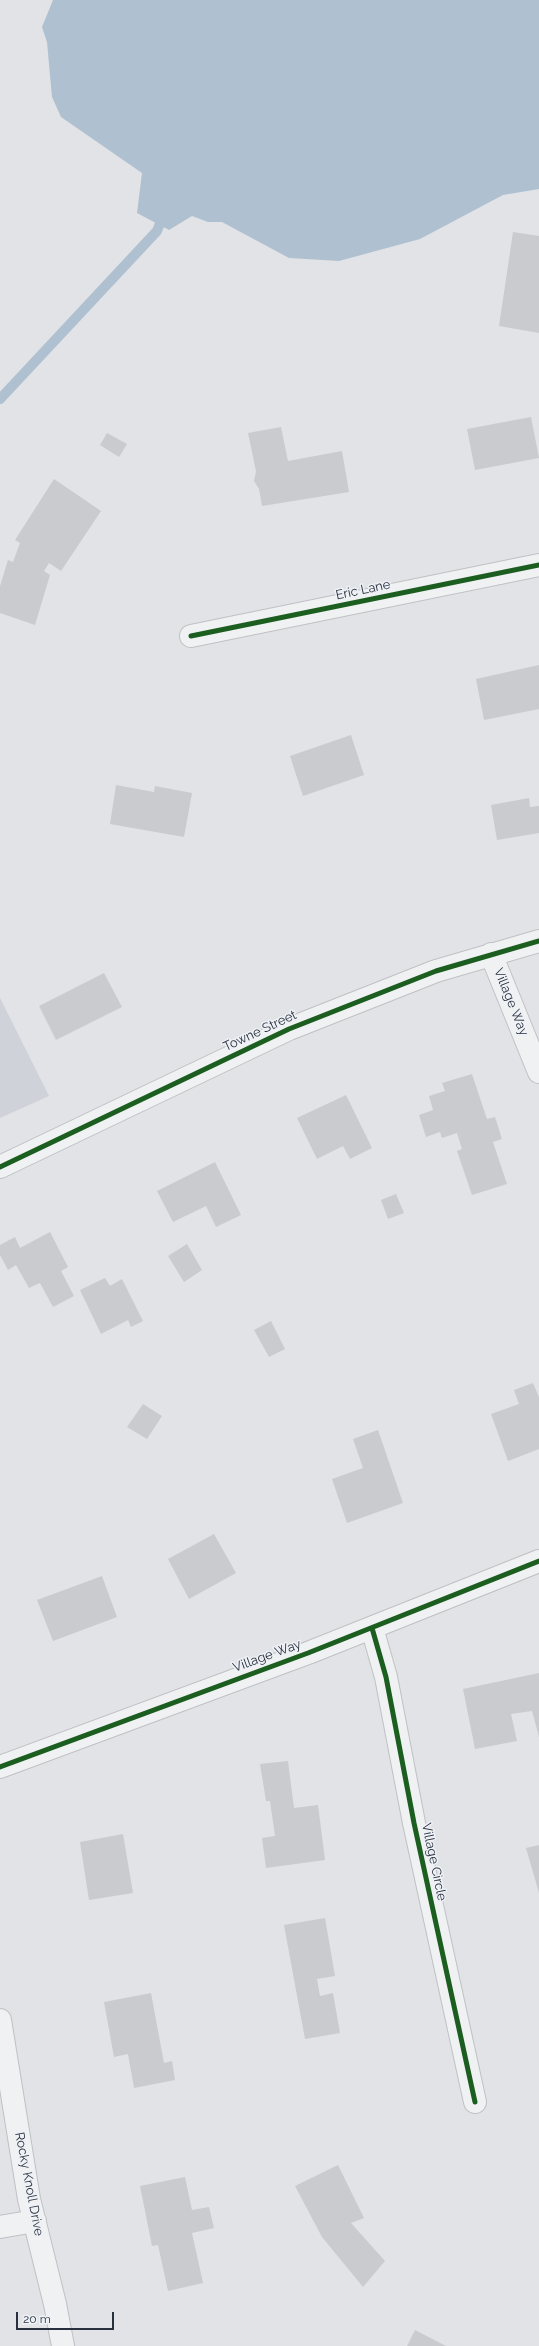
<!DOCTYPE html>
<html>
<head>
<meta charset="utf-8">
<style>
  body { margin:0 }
  #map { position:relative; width:539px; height:2346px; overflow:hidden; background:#e1e3e6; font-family:Raleway,sans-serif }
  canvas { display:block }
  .scale { position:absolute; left:16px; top:2312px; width:98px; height:18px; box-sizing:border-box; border:2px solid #28303e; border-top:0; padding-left:5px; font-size:12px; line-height:14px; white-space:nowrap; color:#28303e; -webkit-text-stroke:3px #eef1f5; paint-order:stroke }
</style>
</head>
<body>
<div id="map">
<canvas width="539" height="2346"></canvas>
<div class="scale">20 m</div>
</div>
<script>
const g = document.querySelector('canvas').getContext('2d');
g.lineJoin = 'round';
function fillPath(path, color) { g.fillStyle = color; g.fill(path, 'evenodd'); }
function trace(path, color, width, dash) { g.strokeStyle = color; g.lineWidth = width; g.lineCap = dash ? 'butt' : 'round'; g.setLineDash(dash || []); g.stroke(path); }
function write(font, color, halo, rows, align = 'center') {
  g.font = font + ' Raleway,sans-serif'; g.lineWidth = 3; g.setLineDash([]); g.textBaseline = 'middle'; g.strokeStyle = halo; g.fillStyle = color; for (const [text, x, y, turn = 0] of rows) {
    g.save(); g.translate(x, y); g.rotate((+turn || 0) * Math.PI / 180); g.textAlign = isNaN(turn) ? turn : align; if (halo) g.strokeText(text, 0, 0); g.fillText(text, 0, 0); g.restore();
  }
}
fillPath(new Path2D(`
  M0,998L49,1096L0,1118Z`), '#cfd2d9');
fillPath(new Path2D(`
  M53,0H539V189L503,195L420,239L339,261L289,258L222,222H208L192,216L169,230L137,213L142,173L61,117L52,97L47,42L42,27Z`), '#afc0d0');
trace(new Path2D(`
  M0,399L157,231L164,213`), '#afc0d0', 10);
fillPath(new Path2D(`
  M513,232L539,236V333L499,326Z
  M531,417L539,458L475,470L467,429Z
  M281,427L288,461L342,451L349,492L262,506L259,489L254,481L256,471L248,433Z
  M107,433L127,444L119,457L100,445Z
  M54,479L101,511L61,571L49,563L44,571L50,575L35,625L0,613V586L8,560L13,562L20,543L15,540Z
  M539,665V709L484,720L476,679Z
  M351,735L364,775L303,796L290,756Z
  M116,785L154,792L155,786L192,793L184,837L110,824Z
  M529,798L530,807L539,806V833L497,840L491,805Z
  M104,973L122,1007L56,1040L39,1006Z
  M472,1074L487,1119L495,1117L502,1139L493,1142L507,1184L472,1195L457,1151L462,1149L457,1133L442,1138L440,1132L426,1137L419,1115L433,1110L429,1096L445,1091L442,1083Z
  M346,1095L372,1148L350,1159L343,1146L317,1159L297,1118Z
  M215,1162L241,1215L216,1227L206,1206L173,1222L157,1191Z
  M396,1194L404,1213L388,1219L381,1200Z
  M50,1232L68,1267L61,1271L74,1296L53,1307L40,1283L29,1288L16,1265L8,1270L0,1255V1245L15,1237L20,1248Z
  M187,1244L202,1270L184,1282L168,1256Z
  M105,1278L110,1286L122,1279L143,1321L131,1327L128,1320L101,1334L80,1290Z
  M271,1321L285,1349L269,1357L254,1330Z
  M533,1383L539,1397V1449L508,1461L491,1414L519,1404L514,1390Z
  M143,1404L162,1416L147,1439L127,1427Z
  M378,1430L403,1503L347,1523L332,1479L363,1468L353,1439Z
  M214,1534L236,1573L189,1599L168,1559Z
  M102,1576L117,1617L53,1641L37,1600Z
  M539,1673V1737L532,1711L511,1714L517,1741L475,1749L463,1689Z
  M288,1761L294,1808L318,1805L325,1860L266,1868L262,1838L275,1836L270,1801H266L260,1764Z
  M123,1834L133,1893L89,1900L80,1842Z
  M539,1845V1893L526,1848Z
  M325,1918L335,1976L317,1979L320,1996L333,1993L340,2033L305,2039L284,1925Z
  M151,1993L164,2063L172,2061L175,2080L134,2088L128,2054L114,2057L104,2002Z
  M338,2165L364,2218L351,2223L385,2261L363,2287L322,2237L295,2186Z
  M185,2177L192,2210L209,2207L214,2228L192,2233L203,2283L168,2291L158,2245L152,2246L140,2186Z
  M415,2330L446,2346H407Z`), '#c9cbce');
const street = new Path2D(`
  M191,636L539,565
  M491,954L539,1072
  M0,1167L289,1029L436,971L539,941
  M372,1628L386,1677L414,1823L475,2102
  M0,1767L308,1653L539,1561
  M0,2020L29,2199L55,2304L63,2346
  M0,2227L35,2221`);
trace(street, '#bfc1c4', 24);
trace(street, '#f0f1f2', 22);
trace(new Path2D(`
  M191,636L539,565
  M0,1167L289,1029L436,971L539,941
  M372,1628L386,1677L414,1823L475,2102
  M0,1767L308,1653L539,1561`), '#1b5e20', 5);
write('13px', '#28303e', '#eef1f5', [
  ["Eric Lane",363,590,-12],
  ["Village Way",511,1002,68],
  ["Towne Street",260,1031,-25],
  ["Village Way",267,1656,-20],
  ["Village Circle",434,1862,78],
  ["Rocky Knoll Drive",29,2184,79]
]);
</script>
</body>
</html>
